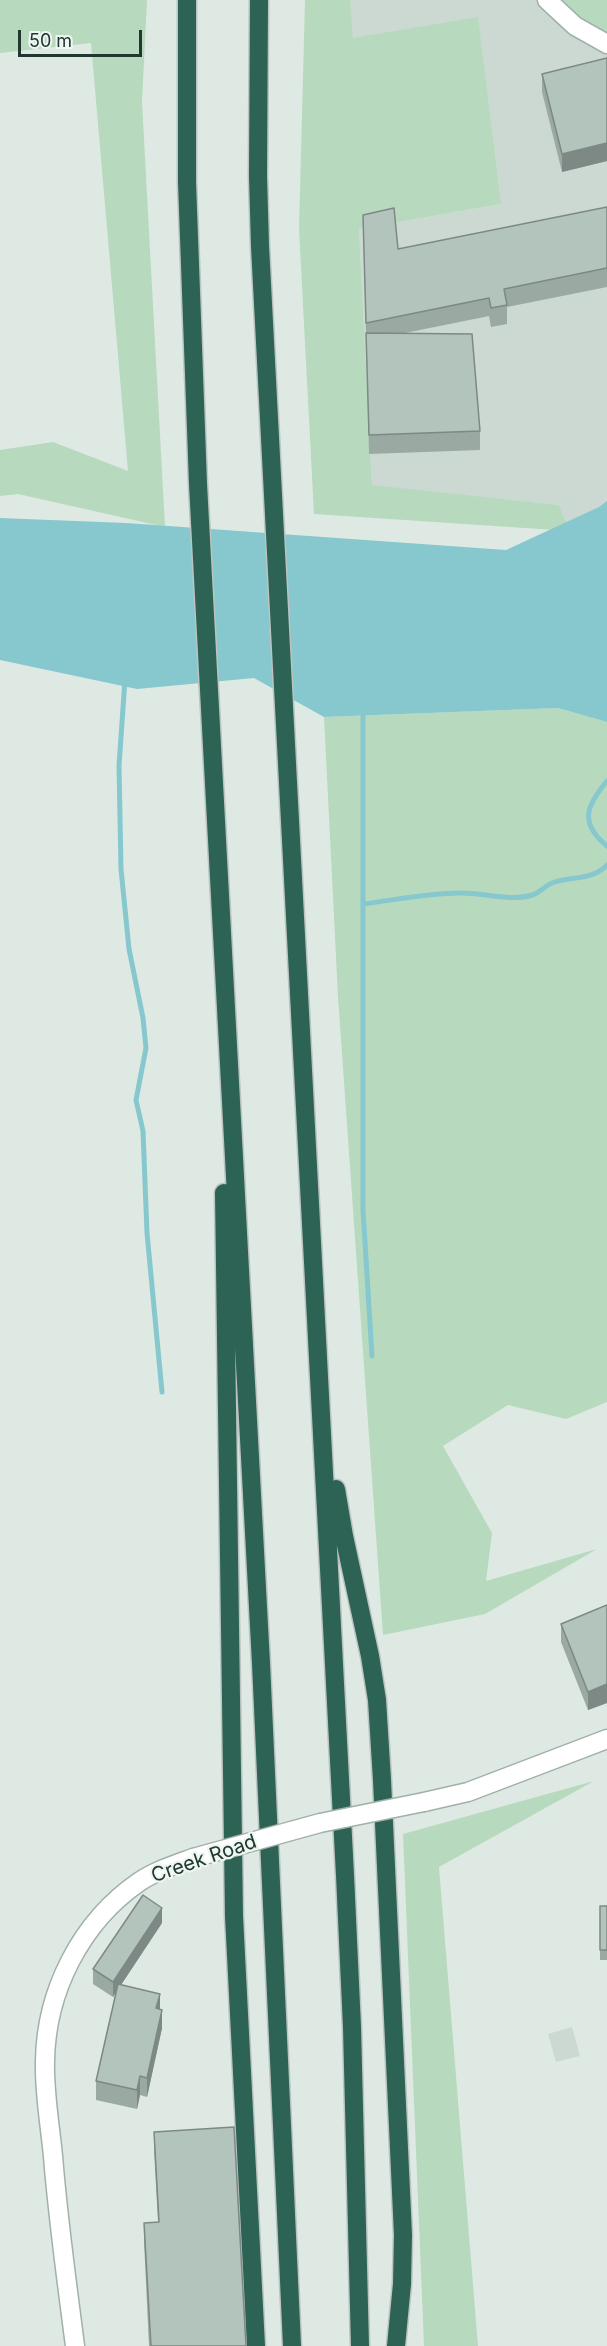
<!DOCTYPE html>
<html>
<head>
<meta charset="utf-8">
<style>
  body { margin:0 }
  #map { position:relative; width:607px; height:2346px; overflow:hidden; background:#dee9e3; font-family:Inter,sans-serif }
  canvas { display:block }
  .scale { position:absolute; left:18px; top:30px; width:124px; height:27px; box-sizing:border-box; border:3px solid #203830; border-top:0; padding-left:8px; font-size:18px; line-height:21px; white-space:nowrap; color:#203830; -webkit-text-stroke:4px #eef6f1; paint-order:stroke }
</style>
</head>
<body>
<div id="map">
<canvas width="607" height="2346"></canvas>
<div class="scale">50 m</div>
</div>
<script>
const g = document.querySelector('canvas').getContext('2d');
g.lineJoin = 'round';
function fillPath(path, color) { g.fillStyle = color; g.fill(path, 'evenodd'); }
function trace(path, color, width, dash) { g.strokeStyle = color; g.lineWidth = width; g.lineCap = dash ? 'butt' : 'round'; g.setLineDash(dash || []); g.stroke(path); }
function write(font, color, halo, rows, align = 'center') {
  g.font = font + ' Inter,sans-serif'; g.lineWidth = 4.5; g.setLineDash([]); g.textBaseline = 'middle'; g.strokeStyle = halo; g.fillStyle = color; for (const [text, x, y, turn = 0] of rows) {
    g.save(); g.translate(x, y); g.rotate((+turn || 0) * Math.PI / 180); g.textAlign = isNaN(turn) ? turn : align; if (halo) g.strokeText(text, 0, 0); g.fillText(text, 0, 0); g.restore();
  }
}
fillPath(new Path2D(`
  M350,0H560L607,45V512L570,531L559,505L372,486L359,229L501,204L352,38Z
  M572,2027L580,2056L556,2062L548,2034Z`), '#ccd9d2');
fillPath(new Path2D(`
  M0,0H147L142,102L165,527L18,494L0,496V450L53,442L128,471L91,43L0,53Z
  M305,0H350L353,38L478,17L501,204L359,229L372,485L559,505L570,531L314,514L299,229Z
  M560,0H607V45Z
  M558,708L607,722V1402L566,1419L508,1405L443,1446L492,1533L486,1581L597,1549L485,1614L383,1635L338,997L324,717Z
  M594,1781L439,1867L478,2346H424L403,1834Z`), '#b7dabe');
fillPath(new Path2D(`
  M607,501V722L558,708L324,717L254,678L137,689L0,660V518L126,523L506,550L599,507Z`), '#86c8ce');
trace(new Path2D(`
  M125,679L119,766L121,869L129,949L143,1018L146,1048L136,1100L143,1131L147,1233L162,1392
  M363,710V1210L372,1356
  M607,781C586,806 579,823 607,846
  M363,904C395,900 428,893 459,893C482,892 510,902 532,895C539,893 545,886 552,883C571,876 592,881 607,865`), '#86c8ce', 5);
const minor = new Path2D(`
  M547,0L575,26L607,44`);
const tertiary = new Path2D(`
  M424,1802L468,1792L607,1739
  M75,2346C67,2283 58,2220 53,2156C50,2125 44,2092 45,2061C46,1991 81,1922 139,1882C155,1871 174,1865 193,1858`);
const motorway = new Path2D(`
  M187,0V182L198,484L261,1663L292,2346
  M259,0L258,176L260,246L345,1875L352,2027L360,2346
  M224,1193L234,1916L256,2346
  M336,1489L344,1536L370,1656L377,1700L382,1780L403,2235L402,2284L396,2346`);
trace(minor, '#a1b0aa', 21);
trace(tertiary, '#a1b0aa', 21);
trace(motorway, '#bcc3c1', 21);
trace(minor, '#fff', 18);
trace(tertiary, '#fff', 18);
trace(motorway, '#2c6354', 18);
const tertiaryBridge = new Path2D(`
  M193,1858L320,1823L424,1802`);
trace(tertiaryBridge, '#a1b0aa', 21, []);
trace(tertiaryBridge, '#fff', 18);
fillPath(new Path2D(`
  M607,58V161L562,172L542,92V74Z
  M607,207V287L507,307V324L491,327L489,316L405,333L480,431V450L369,454L363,215L398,249Z
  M607,1605V1703L588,1710L561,1642V1624Z
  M600,1906H607V1960H600Z
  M162,1923L121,1985L160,2009L162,2028L147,2097L140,2095L137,2109L96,2100V2081L116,1992L113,1997L93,1984V1969Z
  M154,2132L246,2346H149L144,2242V2223L158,2222L154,2150Z`), '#9aa9a2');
fillPath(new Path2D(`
  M607,143V161L562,172V154Z
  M607,1684V1703L588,1710V1692Z
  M162,1908V1923L113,1997V1982Z
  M160,1994V2012L156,2008Z
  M162,2010V2028L147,2097V2078Z
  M140,2076V2095L137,2109V2090Z`), '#7d8984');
const building = new Path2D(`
  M607,58V143L562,154L542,74Z
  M607,207V268L504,289L507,305L491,308L489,298L366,323L363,215L394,208L398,249Z
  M366,333L472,334L480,431L369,435Z
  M607,1605V1684L588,1692L561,1624Z
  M143,1895L162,1908L113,1982L93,1969Z
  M600,1906H607V1950H600Z
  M118,1984L160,1994L156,2008L162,2010L147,2078L140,2076L137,2090L96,2081Z
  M234,2127L246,2346H151L144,2223L159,2222L154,2132Z`);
fillPath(building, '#b3c4bc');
trace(building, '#7d8984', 1.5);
write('20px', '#203830', '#eef6f1', [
  ["Creek Road",204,1859,-19]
]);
</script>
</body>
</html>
